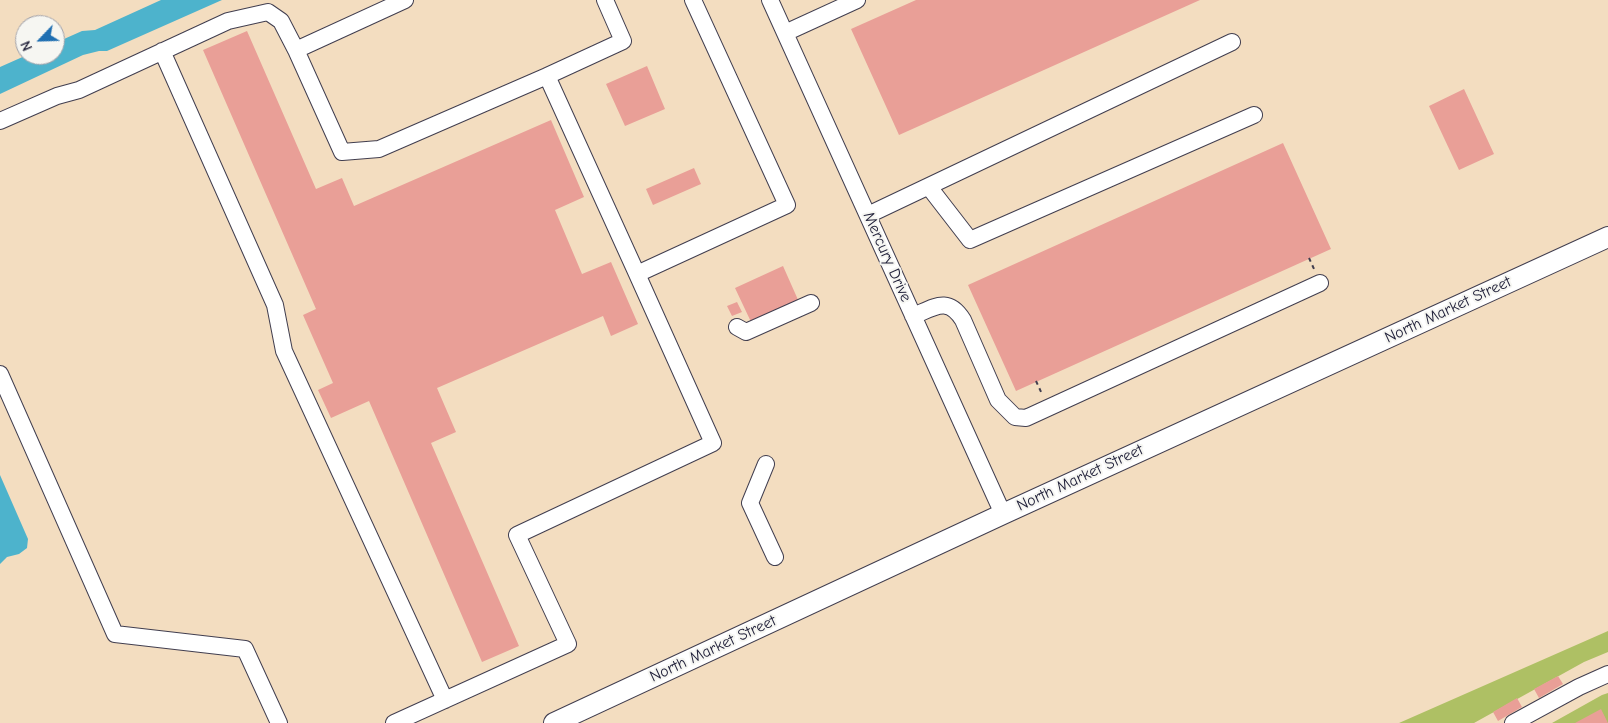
<!DOCTYPE html>
<html>
<head>
<meta charset="utf-8">
<style>
  body { margin:0 }
  #map { position:relative; width:1608px; height:723px; overflow:hidden; background:#f3ddc0; font-family:"Comic Neue",sans-serif }
  canvas { display:block }
  .north { position:absolute; left:15px; top:15px; width:50px; height:50px; box-sizing:border-box; background:#f6f6f2; border:1px solid #a1a1a9; border-radius:50%; rotate:246deg; font-size:14px; font-weight:700; line-height:20px; text-align:center; color:#22223b }
  .north::after { content:''; display:block; margin:auto; width:18px; height:22px; background:#1f6fb2; clip-path:polygon(50% 0,100% 100%,50% 72%,0 100%) }
</style>
</head>
<body>
<div id="map">
<canvas width="1608" height="723"></canvas>
<div class="north">N</div>
</div>
<script>
const g = document.querySelector('canvas').getContext('2d');
g.lineJoin = 'round';
function fillPath(path, color) { g.fillStyle = color; g.fill(path, 'evenodd'); }
function trace(path, color, width, dash) { g.strokeStyle = color; g.lineWidth = width; g.lineCap = dash ? 'butt' : 'round'; g.setLineDash(dash || []); g.stroke(path); }
function write(font, color, halo, rows, align = 'center') {
  g.font = font + ' "Comic Neue",sans-serif'; g.lineWidth = 4; g.setLineDash([]); g.textBaseline = 'middle'; g.strokeStyle = halo; g.fillStyle = color; for (const [text, x, y, turn = 0] of rows) {
    g.save(); g.translate(x, y); g.rotate((+turn || 0) * Math.PI / 180); g.textAlign = isNaN(turn) ? turn : align; if (halo) g.strokeText(text, 0, 0); g.fillText(text, 0, 0); g.restore();
  }
}
fillPath(new Path2D(`
  M1608,631V652L1584,662L1474,723H1399Z
  M1608,693V723H1552L1602,695Z`), '#aec064');
fillPath(new Path2D(`
  M161,0H222L107,51H99L83,55L0,94V67L27,55H55V43L82,31L95,30Z
  M0,475L28,539L27,548L19,554L7,557L0,564Z`), '#4db3cc');
fillPath(new Path2D(`
  M916,0H1200L899,135L851,29Z
  M247,31L316,189L342,178L354,206L551,120L584,197L555,210L582,274L611,262L638,324L611,336L603,316L437,388L456,432L431,443L519,646L482,662L369,401L331,418L318,390L333,383L303,315L316,309L203,50Z
  M647,66L665,109L625,126L606,84Z
  M1464,89L1494,154L1459,170L1429,106Z
  M1283,143L1331,249L1016,391L968,285Z
  M694,168L701,184L653,205L646,189Z
  M783,266L799,302L752,324L735,288Z
  M737,302L742,312L732,316L727,306Z
  M1558,676L1563,684L1539,698L1534,689Z
  M1517,698L1522,707L1498,721L1493,712Z
  M1601,709L1608,723H1575Z`), '#e99f97');
const minor = new Path2D(`
  M770,0L1003,514
  M785,33L857,0
  M296,50L342,152L379,149L547,76L637,274
  M162,51L275,305L284,351L445,700
  M547,76L623,41L605,0
  M0,121L57,96L79,90L228,21L268,12L281,21L296,50L405,0
  M929,187L970,240L1254,115
  M868,215L1232,42
  M913,316C935,307 948,296 963,320L998,400L1015,417L1026,418L1320,283
  M737,327L746,332L811,303
  M0,374L115,634L245,649L279,723
  M766,464L750,503L775,557
  M394,723L568,644L517,535L713,443L637,274L787,205L693,0
  M1513,723L1579,687L1608,674`);
const major = new Path2D(`
  M554,723L1003,514L1608,237`);
trace(minor, '#413e4f', 18);
trace(major, '#413e4f', 22);
trace(new Path2D(`
  M1309,258L1314,269
  M1036,381L1042,394`), '#413e4f', 2, [4, 4]);
trace(minor, '#fff', 16);
trace(major, '#fff', 20);
write('16px', '#22223b', '#f6f6f2', [
  ["Mercury Drive",887,257,66],
  ["North Market Street",1448,310,-25],
  ["North Market Street",1080,478,-25],
  ["North Market Street",713,649,-25]
]);
</script>
</body>
</html>
